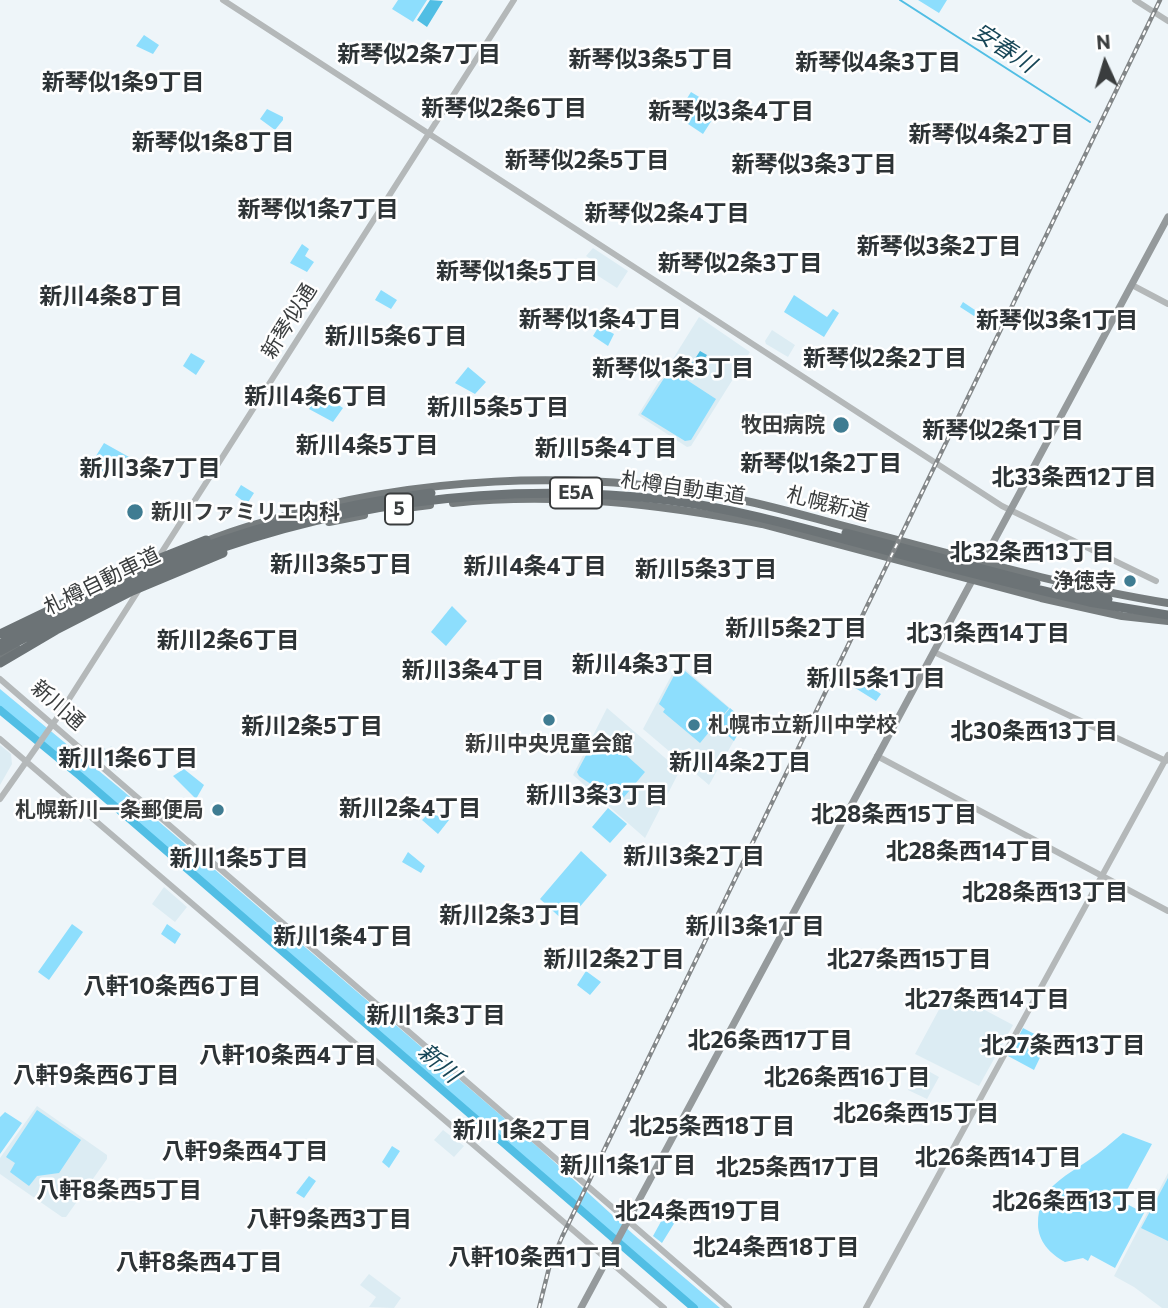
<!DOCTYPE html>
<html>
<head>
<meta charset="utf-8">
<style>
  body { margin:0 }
  #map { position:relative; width:1168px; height:1308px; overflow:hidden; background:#eef5f9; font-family:Commissioner,sans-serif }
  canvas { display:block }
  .north { position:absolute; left:1070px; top:28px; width:70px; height:70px; -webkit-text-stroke:5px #fff; paint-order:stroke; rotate:356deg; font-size:19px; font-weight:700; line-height:28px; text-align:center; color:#3a3d3e }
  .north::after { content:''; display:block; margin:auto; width:24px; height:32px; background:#3a3d3e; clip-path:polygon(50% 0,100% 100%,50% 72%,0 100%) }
</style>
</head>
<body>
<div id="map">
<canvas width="1168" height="1308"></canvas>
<div class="north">N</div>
</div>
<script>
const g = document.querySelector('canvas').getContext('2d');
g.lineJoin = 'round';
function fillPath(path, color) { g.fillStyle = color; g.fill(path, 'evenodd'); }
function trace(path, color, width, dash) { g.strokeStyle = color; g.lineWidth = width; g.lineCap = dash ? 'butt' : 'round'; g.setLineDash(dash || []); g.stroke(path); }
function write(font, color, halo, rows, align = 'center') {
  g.font = font + ' Commissioner,"Noto Sans JP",sans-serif'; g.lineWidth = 5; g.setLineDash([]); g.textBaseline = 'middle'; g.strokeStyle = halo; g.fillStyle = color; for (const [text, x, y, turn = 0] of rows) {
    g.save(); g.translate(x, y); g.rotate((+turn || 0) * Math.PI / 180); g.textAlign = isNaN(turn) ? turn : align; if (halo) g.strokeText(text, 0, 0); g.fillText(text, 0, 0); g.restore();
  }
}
fillPath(new Path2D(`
  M593,248L628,271L617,288L592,272L598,264L586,256Z
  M699,317L750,352L691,446L687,447L638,415Z
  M772,330L795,345L788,357L766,344L765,341Z
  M678,663L745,721L709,785L643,729Z
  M607,708L678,769L679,772L645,838L573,775Z
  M0,745L11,754L12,764L0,785Z
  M102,746L107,750L111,746L128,760L116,771L96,753Z
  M164,887L187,907L175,922L152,904Z
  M949,991L1013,1025L979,1086L915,1054Z
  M921,1067L939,1077L927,1099L908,1090Z
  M37,1106L107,1155V1159L66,1217H62L0,1174V1158Z
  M443,1130L464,1146L454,1157L434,1140Z
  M1168,1173V1308H1162L1134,1287L1114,1276Z
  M369,1274L401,1298L394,1308L369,1307L376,1297L360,1285Z`), '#dcecf3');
fillPath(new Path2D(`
  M398,0H427L413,22L392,9Z
  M918,0H947L939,13Z
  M144,35L159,45L153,54L136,46Z
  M691,92L719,109L703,134L676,116Z
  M267,109L283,117V120L275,130L260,119Z
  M302,244L309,249L305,256L314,262L307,272L290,263Z
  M381,290L397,300L391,309L375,300Z
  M794,295L827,317L833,309L839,313L824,337L784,312Z
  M963,302L984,316L989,309L995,313L988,325L960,307Z
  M599,326L614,334L608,346L593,336Z
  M191,353L205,361L196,375L183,366Z
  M468,367L486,382L475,394L455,383Z
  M670,369L716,399L691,440L685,441L641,414Z
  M319,392L343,408L333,422L309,409Z
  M104,443L129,457L120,473L112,469L108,475L91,464Z
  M241,485L254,493L247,504L235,495Z
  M452,606L467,621L446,646L431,632Z
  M679,666L729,708L700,743L663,712L665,709L659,704Z
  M858,679L881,694L876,701L852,686Z
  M0,689L122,790L539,1148L633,1234L720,1308H698L636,1255L0,706Z
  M730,708L745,721L734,741L716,725Z
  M599,731L645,772L619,803L579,776L577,772Z
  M184,769L204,785L196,799L173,776Z
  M608,808L627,824L610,843L592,827Z
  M434,813L437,816L441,813L449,820L438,834L422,820L427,815L430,818Z
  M581,851L607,875L566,923L540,899Z
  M408,852L425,866L421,873L402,862Z
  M72,924L83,932L49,980L38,972Z
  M167,924L181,934L175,944L161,934Z
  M586,971L601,982L590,995L577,985Z
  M1023,1028L1048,1041L1034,1070L1008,1056Z
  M37,1110L81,1140L59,1173L37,1176L29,1186L10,1172L15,1163L6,1157Z
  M5,1112L22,1123L0,1154V1117Z
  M1123,1133L1152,1144L1121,1201L1144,1213L1115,1268L1091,1255L1088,1261L1083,1258L1065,1262C1050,1254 1038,1241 1038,1224C1038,1188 1063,1178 1089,1160C1101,1152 1112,1142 1123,1133Z
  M392,1146L400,1151L389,1168L382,1162Z
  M309,1176L316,1181L304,1198L296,1193Z
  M1168,1178V1241L1141,1228Z
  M664,1216L675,1222L662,1243L653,1236Z`), '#8ddefd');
fillPath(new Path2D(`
  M430,0L443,1L427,27L417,20Z
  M700,351L707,355L694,375L687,371Z`), '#51bee4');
trace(new Path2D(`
  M900,0L1090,122`), '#51bee4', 2);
trace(new Path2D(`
  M0,710L80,776L694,1308`), '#51bee4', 8);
trace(new Path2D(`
  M223,0L1002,506L1156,581
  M1135,0L1168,21
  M1132,285L1168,304
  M158,558L514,0
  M934,652L1166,761
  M0,679L729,1308
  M0,739L664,1308
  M877,756L1168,911
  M0,799L57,718L140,588
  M866,1308L1168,755`), '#b4b8b9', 6);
trace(new Path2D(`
  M981,565L1168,217
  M581,1308L975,575`), '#959a9c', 7);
trace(new Path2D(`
  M453,503C557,492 660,504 762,524L1041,598L1122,616L1168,621
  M390,510L430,505
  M329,522L364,515
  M202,543C223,534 245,527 267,521C413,476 576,469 727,497C770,505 812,518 855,529C959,556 1062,586 1168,603
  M0,656L16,647`), '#767c7e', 8);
trace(new Path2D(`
  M846,533L1036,583
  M148,563L206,540
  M1056,588L1108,599
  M0,634L135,569
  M0,644C52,617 104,587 158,565C246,528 337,505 431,493
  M0,651C53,623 106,594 161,571C322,504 495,480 668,500C737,509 803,528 870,546C927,562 985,577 1044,591L1089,602L1168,615
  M0,663L56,630L132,591L223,553`), '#6c7376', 9);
const rail = new Path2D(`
  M539,1308L549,1268L562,1237L1160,0`);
trace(rail, '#838789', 4.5);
trace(rail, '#fff', 2, [5]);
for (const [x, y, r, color] of [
  [841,425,9,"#3f7c92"],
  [135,512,9,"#3f7c92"],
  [1130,581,7,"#3f7c92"],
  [549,720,7,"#3f7c92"],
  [694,725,7,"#3f7c92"],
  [218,810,7,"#3f7c92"]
]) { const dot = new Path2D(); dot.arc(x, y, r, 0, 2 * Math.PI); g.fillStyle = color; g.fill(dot); trace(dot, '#fff', 2.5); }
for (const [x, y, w] of [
  [576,493,52],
  [399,509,28]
]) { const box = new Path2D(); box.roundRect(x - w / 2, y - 15.5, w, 31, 5); g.fillStyle = '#fff'; g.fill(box); trace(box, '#3a3d3e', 2); }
write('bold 19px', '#3a3d3e', null, [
  ["E5A",576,493],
  ["5",399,509]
]);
write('21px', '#3a3d3e', '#fff', [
  ["新琴似通",289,321,-58],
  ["札樽自動車道",683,488,8],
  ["札幌新道",828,504,14],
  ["札樽自動車道",102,581,-26],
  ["新川通",58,705,41]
]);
write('bold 21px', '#3a3d3e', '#fff', [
  ["牧田病院",825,425],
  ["新川ファミリエ内科",151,512,"left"],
  ["浄徳寺",1116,581],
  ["札幌市立新川中学校",708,725,"left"],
  ["新川中央児童会館",549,744,"center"],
  ["札幌新川一条郵便局",204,810]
], 'right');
write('italic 23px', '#174657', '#fff', [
  ["安春川",1004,48,33],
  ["新川",439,1063,41]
]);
write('bold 23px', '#2d3336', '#fff', [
  ["新琴似2条7丁目",419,54],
  ["新琴似3条5丁目",651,59],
  ["新琴似4条3丁目",878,62],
  ["新琴似1条9丁目",123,82],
  ["新琴似2条6丁目",504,108],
  ["新琴似3条4丁目",731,111],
  ["新琴似4条2丁目",991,134],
  ["新琴似1条8丁目",213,142],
  ["新琴似2条5丁目",587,160],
  ["新琴似3条3丁目",814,164],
  ["新琴似1条7丁目",318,209],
  ["新琴似2条4丁目",667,213],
  ["新琴似3条2丁目",939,246],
  ["新琴似2条3丁目",740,263],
  ["新琴似1条5丁目",517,271],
  ["新川4条8丁目",111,296],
  ["新琴似1条4丁目",600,319],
  ["新琴似3条1丁目",1057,320],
  ["新川5条6丁目",396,336],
  ["新琴似2条2丁目",885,358],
  ["新琴似1条3丁目",673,368],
  ["新川4条6丁目",316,396],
  ["新川5条5丁目",498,407],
  ["新琴似2条1丁目",1003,430],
  ["新川4条5丁目",367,445],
  ["新川5条4丁目",606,448],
  ["新琴似1条2丁目",821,463],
  ["新川3条7丁目",150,468],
  ["北33条西12丁目",1074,477],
  ["北32条西13丁目",1032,552],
  ["新川3条5丁目",341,564],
  ["新川4条4丁目",535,566],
  ["新川5条3丁目",706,569],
  ["新川5条2丁目",796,628],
  ["北31条西14丁目",988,633],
  ["新川2条6丁目",228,640],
  ["新川4条3丁目",643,664],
  ["新川3条4丁目",473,670],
  ["新川5条1丁目",876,678],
  ["新川2条5丁目",312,726],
  ["北30条西13丁目",1034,731],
  ["新川1条6丁目",128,758],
  ["新川4条2丁目",740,762],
  ["新川3条3丁目",597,795],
  ["新川2条4丁目",410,808],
  ["北28条西15丁目",894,814],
  ["北28条西14丁目",969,851],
  ["新川3条2丁目",694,856],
  ["新川1条5丁目",239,858],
  ["北28条西13丁目",1045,892],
  ["新川2条3丁目",510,915],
  ["新川3条1丁目",755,926],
  ["新川1条4丁目",343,936],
  ["新川2条2丁目",614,959],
  ["北27条西15丁目",909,959],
  ["八軒10条西6丁目",172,986],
  ["北27条西14丁目",987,999],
  ["新川1条3丁目",436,1015],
  ["北26条西17丁目",770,1040],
  ["北27条西13丁目",1063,1045],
  ["八軒10条西4丁目",288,1055],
  ["八軒9条西6丁目",96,1075],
  ["北26条西16丁目",847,1077],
  ["北26条西15丁目",916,1113],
  ["北25条西18丁目",712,1126],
  ["新川1条2丁目",522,1130],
  ["八軒9条西4丁目",245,1151],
  ["北26条西14丁目",998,1157],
  ["新川1条1丁目",628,1165],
  ["北25条西17丁目",798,1167],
  ["八軒8条西5丁目",119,1190],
  ["北26条西13丁目",1075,1201],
  ["北24条西19丁目",698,1211],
  ["八軒9条西3丁目",329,1219],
  ["北24条西18丁目",776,1247],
  ["八軒10条西1丁目",535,1257],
  ["八軒8条西4丁目",199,1262]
]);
</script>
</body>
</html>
